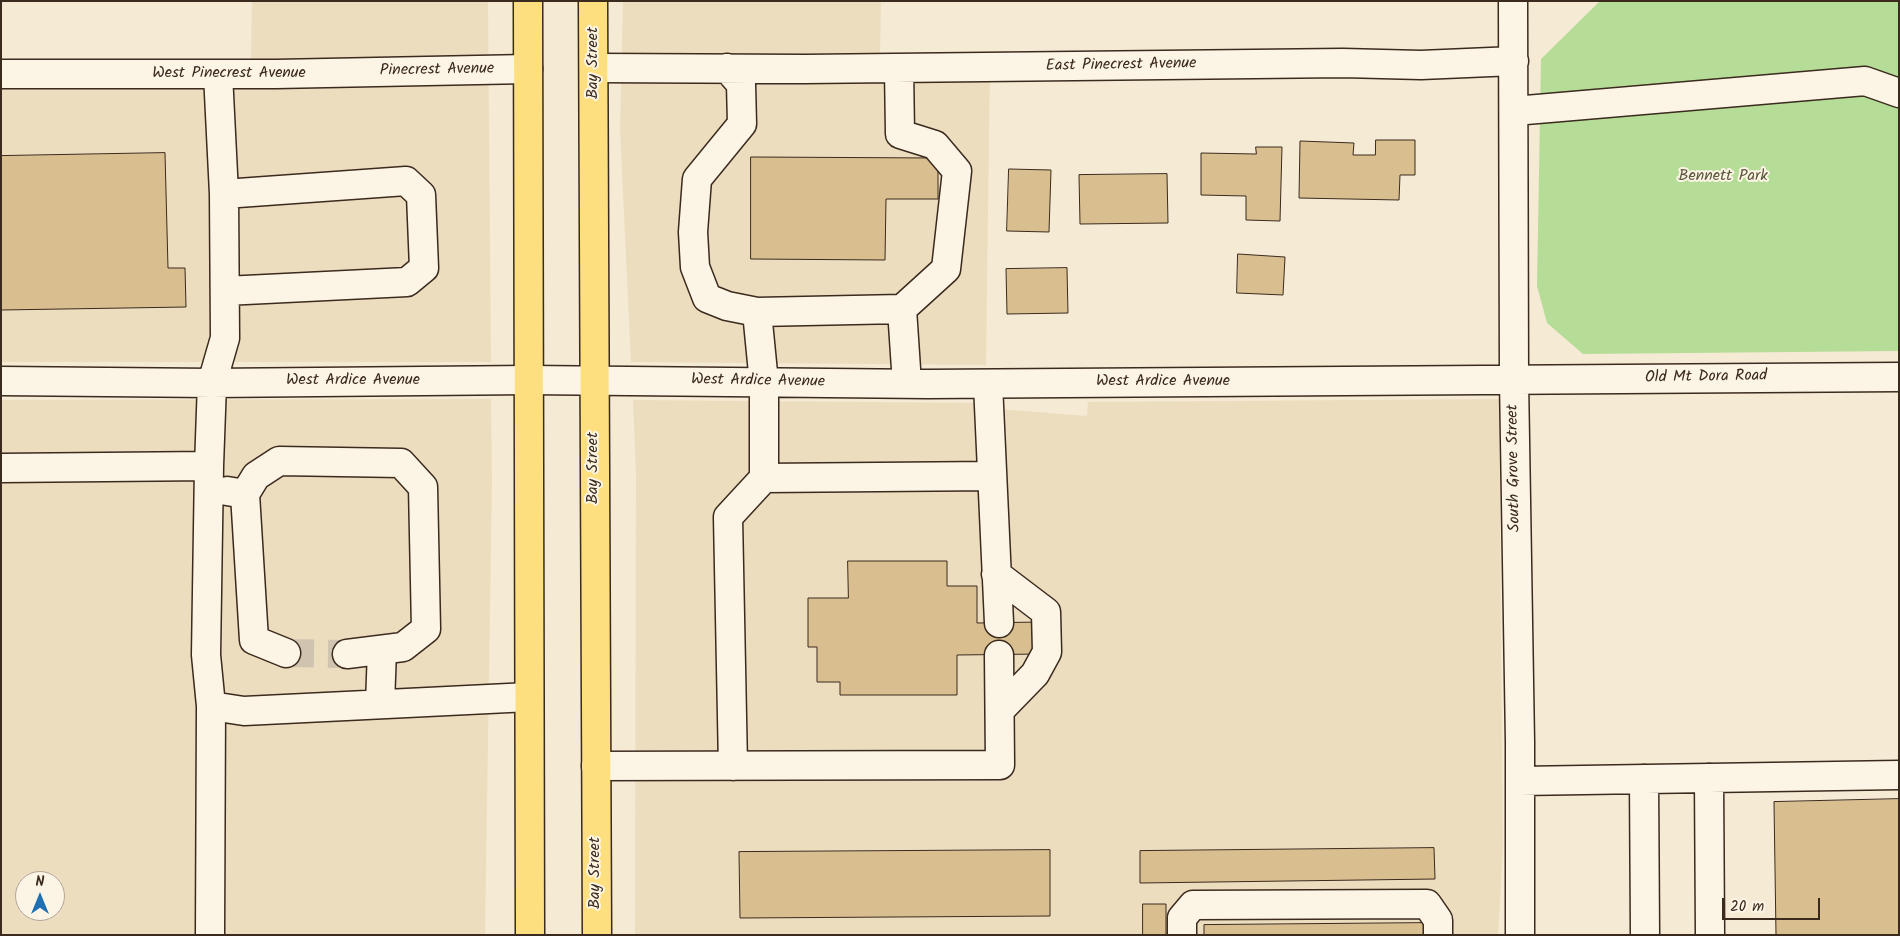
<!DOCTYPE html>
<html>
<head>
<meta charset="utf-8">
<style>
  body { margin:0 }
  #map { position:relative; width:1900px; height:936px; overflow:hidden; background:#f5ead4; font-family:Kalam,sans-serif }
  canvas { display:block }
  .frame { position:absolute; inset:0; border:2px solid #3b2a1e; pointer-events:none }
  .north { position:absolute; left:15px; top:871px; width:50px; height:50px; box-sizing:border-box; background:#fcf5e5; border:1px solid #afa495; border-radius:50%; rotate:0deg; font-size:14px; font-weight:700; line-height:20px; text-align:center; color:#3b2a1e }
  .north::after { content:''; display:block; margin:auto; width:18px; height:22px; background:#1f6fb2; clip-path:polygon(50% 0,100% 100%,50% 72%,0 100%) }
  .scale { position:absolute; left:1722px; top:898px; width:98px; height:22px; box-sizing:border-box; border:2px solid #3b2a1e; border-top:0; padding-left:6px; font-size:15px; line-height:18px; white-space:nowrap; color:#3b2a1e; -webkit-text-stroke:4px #fcf5e5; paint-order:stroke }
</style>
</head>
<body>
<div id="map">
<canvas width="1900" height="936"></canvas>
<div class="frame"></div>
<div class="north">N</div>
<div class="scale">20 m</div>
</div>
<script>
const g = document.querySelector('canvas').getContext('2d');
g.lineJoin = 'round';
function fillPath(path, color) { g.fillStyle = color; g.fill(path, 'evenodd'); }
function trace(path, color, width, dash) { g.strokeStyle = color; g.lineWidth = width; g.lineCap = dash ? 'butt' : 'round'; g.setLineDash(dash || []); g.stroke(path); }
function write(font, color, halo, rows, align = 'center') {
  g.font = font + ' Kalam,sans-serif'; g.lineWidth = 4; g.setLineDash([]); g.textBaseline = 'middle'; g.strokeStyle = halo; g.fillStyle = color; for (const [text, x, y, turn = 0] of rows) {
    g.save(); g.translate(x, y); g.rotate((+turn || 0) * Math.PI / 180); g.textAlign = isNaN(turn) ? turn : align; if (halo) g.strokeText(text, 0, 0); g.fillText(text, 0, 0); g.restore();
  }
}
fillPath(new Path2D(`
  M252,1H488L491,362H1V65L251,60Z
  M623,1H881L880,57L990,59L986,365L631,362L620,130Z
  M491,399L492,480L485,935H1V400ZM25,881H55V911H25Z
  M1499,399L1503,848L1498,935H635L636,472L633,400L985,403L986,408L1087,416L1088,402Z`), '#edddbf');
fillPath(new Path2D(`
  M1600,1H1899V351L1583,354L1547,323L1537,286L1541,59Z`), '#b6dd98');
const building = new Path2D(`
  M1376,140H1415V175H1400L1399,200L1299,198L1300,141L1354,143L1353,155H1375Z
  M1256,147H1282L1280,221L1246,220V196L1201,195V153L1256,154Z
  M165,153L168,268H185L186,307L1,310V156Z
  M751,157L938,158V199H886L885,260L751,259Z
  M1009,169L1051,170L1049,232L1007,231Z
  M1167,174L1168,223L1080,224L1079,175Z
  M1238,254L1285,257L1283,295L1237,293Z
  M1067,268L1068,313L1007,314L1006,269Z
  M848,561H947V586H977V623L1040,622L1041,654L957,655V695H840V682H817V647H808V598H848Z
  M1899,799V935H1776L1774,802Z
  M1434,848L1435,879L1140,883V851Z
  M1050,850V916L740,918L739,852Z
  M1143,904H1166V935H1143Z
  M1427,923V935H1204V925Z`);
fillPath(building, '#d9bf8f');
trace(building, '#3b2a1e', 1);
trace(new Path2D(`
  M286,653L347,654`), '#d0c4b0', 28, [28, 14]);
const minor = new Path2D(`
  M1513,1L1514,380L1520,742V935
  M594,68L805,69L1343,63L1421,65L1514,61
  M727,68L741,84L742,124L697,179L693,232L695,267L707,298L727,306L757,312L764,383V478L728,517L733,766
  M1,74H276L528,69
  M1514,111L1865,81L1899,93
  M224,194L406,181L421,195L424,268L407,282L225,291
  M902,309L907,384
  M757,312L902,309L946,269L957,171L935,145L900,134L899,68
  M1,381L212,383L529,380L928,384L1899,377
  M988,384L999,623
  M1,468L209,466
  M764,478L992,476
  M227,491L245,494L254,640L286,653
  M245,494L256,476L279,461L401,463L423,487L426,629L403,647L347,654
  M996,574L1046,612L1047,652L1035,674L1000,710
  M380,704L382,650
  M211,706L244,711L529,697
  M596,766L1000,765L999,655
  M1709,778L1710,935
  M1644,779L1645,935
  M1520,781L1899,775
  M210,935L211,706L206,655L209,466L212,383L225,338L224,194L218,74
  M1182,935V918L1193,905L1427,904L1438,920V935`);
const major = new Path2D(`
  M528,1L530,935
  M593,1L597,935`);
trace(minor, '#3b2a1e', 31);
trace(major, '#3b2a1e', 31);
trace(minor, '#fcf5e5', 28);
trace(major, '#fedf80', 28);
write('16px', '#3b2a1e', '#fcf5e5', [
  ["Bay Street",594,63,-90],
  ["East Pinecrest Avenue",1121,66,-1],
  ["Pinecrest Avenue",437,71,-1],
  ["West Pinecrest Avenue",229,74],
  ["Old Mt Dora Road",1706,378,-1],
  ["West Ardice Avenue",353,381],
  ["West Ardice Avenue",758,382,1],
  ["West Ardice Avenue",1163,382],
  ["Bay Street",594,468,-90],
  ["South Grove Street",1515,468,-91],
  ["Bay Street",596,873,-90]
]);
write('16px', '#5a573c', '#fcf5e5', [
  ["Bennett Park",1723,177]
]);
</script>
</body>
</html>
